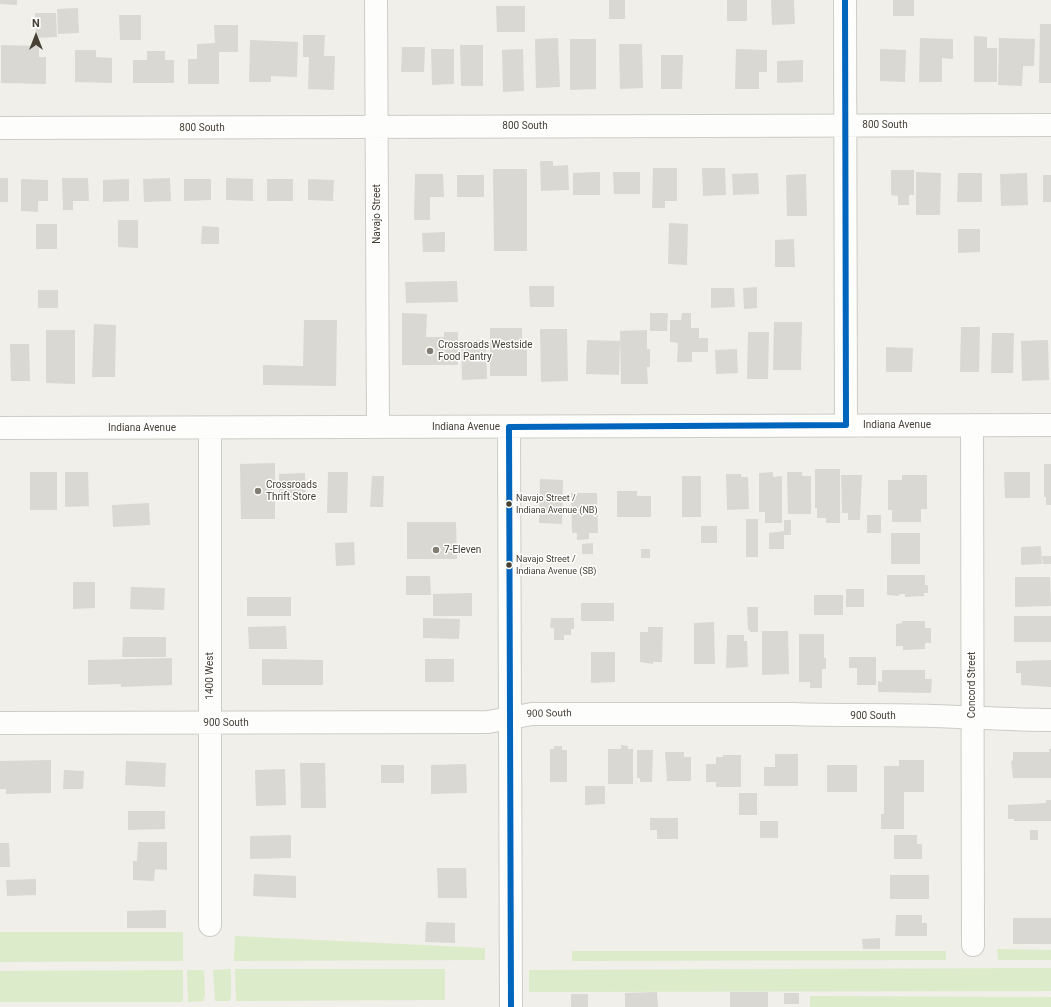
<!DOCTYPE html>
<html>
<head>
<meta charset="utf-8">
<style>
  body { margin:0 }
  #map { position:relative; width:1051px; height:1007px; overflow:hidden; background:#f0efe9; font-family:Roboto,sans-serif }
  canvas { display:block }
  .north { position:absolute; left:16px; top:16px; width:40px; height:40px; -webkit-text-stroke:3px #fff; paint-order:stroke; rotate:0deg; font-size:11px; font-weight:700; line-height:16px; text-align:center; color:#464035 }
  .north::after { content:''; display:block; margin:auto; width:14px; height:18px; background:#464035; clip-path:polygon(50% 0,100% 100%,50% 72%,0 100%) }
</style>
</head>
<body>
<div id="map">
<canvas width="1051" height="1007"></canvas>
<div class="north">N</div>
</div>
<script>
const g = document.querySelector('canvas').getContext('2d');
g.lineJoin = 'round';
function fillPath(path, color) { g.fillStyle = color; g.fill(path, 'evenodd'); }
function trace(path, color, width, dash) { g.strokeStyle = color; g.lineWidth = width; g.lineCap = dash ? 'butt' : 'round'; g.setLineDash(dash || []); g.stroke(path); }
function write(font, color, halo, rows, align = 'center') {
  g.font = font + ' Roboto,sans-serif'; g.lineWidth = 3; g.setLineDash([]); g.textBaseline = 'middle'; g.strokeStyle = halo; g.fillStyle = color; for (const [text, x, y, turn = 0] of rows) {
    g.save(); g.translate(x, y); g.rotate((+turn || 0) * Math.PI / 180); g.textAlign = isNaN(turn) ? turn : align; if (halo) g.strokeText(text, 0, 0); g.fillText(text, 0, 0); g.restore();
  }
}
fillPath(new Path2D(`
  M0,932H183V961L0,962Z
  M235,936L485,948V960L234,961Z
  M997,949L1051,950V960H998Z
  M572,951H946V960L572,961Z
  M1051,968V991L529,992V970Z
  M231,969V998L229,1001H215L213,970Z
  M235,969H445V1000L236,1001Z
  M183,970V998L182,1002H0V971Z
  M187,970H204L205,995L203,1001L188,1002Z
  M810,996L1051,997V1007H810Z`), '#dcebc9');
fillPath(new Path2D(`
  M0,0H17V5L0,4Z
  M609,0H625V19H609Z
  M727,0H747V21H727Z
  M771,0H794L795,24L772,25Z
  M893,0H914V16H893Z
  M496,6H525V32H497Z
  M78,8L79,33L58,34L57,9Z
  M35,13H56L57,37L36,38Z
  M119,15H141V40H120Z
  M1040,24H1051V83H1039Z
  M214,25H238V52H219V84H188V59H197V44L215,43Z
  M303,35H325L324,56H335L334,90L308,89L309,57H303Z
  M974,36L987,37V48H997V82H974Z
  M558,38L560,87L536,88L535,39Z
  M920,38L953,39V59L942,58V82H919Z
  M999,38L1035,39L1034,66H1023L1022,86L998,85Z
  M570,39H596V89L570,90Z
  M250,40L298,42L297,77L271,76V82H249Z
  M619,44H642L643,88L620,89Z
  M1,45L39,46V57H46V84L1,83Z
  M460,45H483V86H461Z
  M402,47H425L424,72H401Z
  M431,49H454V84L432,85Z
  M523,49L524,91L503,92L502,50Z
  M736,49L767,50V72H759V89H735Z
  M880,49L906,50L905,82L880,81Z
  M75,50H96V57L112,58V83L75,82Z
  M147,51H165V60H174V83H133V60H147Z
  M661,55H683L682,89H661Z
  M803,60V82L777,83V61Z
  M540,161H553V166L568,165L569,190L541,191Z
  M653,168H677V201H665V208H652Z
  M702,168H725L726,195L703,196Z
  M493,169H527V251H494Z
  M891,170H914V195H909V205H898V196L891,195Z
  M600,172V195H573V173Z
  M613,172H640V194H614Z
  M916,172L941,173L940,215H916Z
  M758,173L759,194L733,195L732,174Z
  M958,173H982V202H957Z
  M1027,173L1028,205L1001,206L1000,174Z
  M415,174H443L444,197H430V220H414Z
  M806,174L807,216H787L786,175Z
  M457,175H484V197H457Z
  M1043,175H1051V202H1043Z
  M0,178H8V202H0Z
  M62,178H88L89,201H73V210H63Z
  M170,178L171,201L144,202L143,179Z
  M226,178L253,179V201L226,200Z
  M21,179L48,180V201H38V212L21,211Z
  M129,179V201L103,202V180Z
  M184,179H211V200L184,201Z
  M267,179H293V201H267Z
  M308,179L334,180L333,201L308,200Z
  M118,220H138V248L118,247Z
  M669,223L688,224L687,265L668,264Z
  M36,224H57V249H36Z
  M202,226L219,227V244H201Z
  M958,229H980V252L958,253Z
  M445,232V252H423L422,233Z
  M794,239L795,267H775V240Z
  M457,281L458,302L406,303L405,282Z
  M529,286H554V307H530Z
  M757,287V308L744,309L743,288Z
  M711,288H734L735,307L711,308Z
  M38,290H58V308H38Z
  M402,313L427,314L426,337H444V332H458V365H402Z
  M650,313H668L667,331H650Z
  M682,313H691V328H699V338H708V352H692V362H677L678,343L670,342V320H681Z
  M304,320H337L336,386L263,385V365L303,366Z
  M774,322H802L801,370H773Z
  M94,324L116,325L115,377H92Z
  M961,327H980L979,372H960Z
  M490,328H522V342H527V376H490Z
  M540,329H567L568,381L541,382Z
  M46,330H75V384L46,383Z
  M647,330V349H650V367H647L648,384H621L620,331Z
  M748,332H769L768,379H747Z
  M992,333H1014L1013,373H991Z
  M486,340L487,379L462,380L461,341Z
  M587,340L620,341L619,375L586,374Z
  M1048,340L1049,380L1022,381L1021,341Z
  M10,344H29L30,381H11Z
  M886,347L913,348L912,372H886Z
  M737,349L738,373L716,374L715,350Z
  M275,463V519H241L240,464Z
  M1044,464H1051V505H1046V497H1044Z
  M815,469H840V523H826V518H817V508H815Z
  M30,472H57V510H30Z
  M65,472H88L89,506L65,507Z
  M328,472H348L347,513H327Z
  M773,472V477L782,476V523H765V512H759V473Z
  M787,472H802V476H811V514H788Z
  M1004,472H1030V498H1005Z
  M305,473L306,498L279,499V474Z
  M726,474H741V477H748L749,509L727,510Z
  M841,475H862L860,520H848V513H842Z
  M902,475H927V509H921V522H892V510H888V480H902Z
  M372,476H384L383,507H370Z
  M682,476H701V517H682Z
  M540,479L563,480L562,524L539,523Z
  M617,491H637V496H651V517H617Z
  M571,493H597L598,533H589V539L577,540V533H572Z
  M149,503L150,525L113,527L112,505Z
  M867,515H881V533H867Z
  M746,519H758V557H746Z
  M784,520H791V535H784V549H769V533L784,531Z
  M407,522H456L457,559H407Z
  M701,526H717V543H701Z
  M891,533H920V564H891Z
  M354,542L355,565L336,566L335,543Z
  M593,543V554H582V544Z
  M1041,546L1042,564L1021,565V547Z
  M641,549H650V558H641Z
  M1042,556H1051V564H1043Z
  M887,575H925V585H928V593H924V596L905,597V594H900L898,596L887,595Z
  M406,576H430L431,595H406Z
  M1015,577H1050L1051,606L1015,607Z
  M73,582H95V608L73,609Z
  M131,587L165,588L164,610L130,609Z
  M846,589H864V607H846Z
  M472,593V616H433V594Z
  M814,595H843V615H814Z
  M247,597H291V616H247Z
  M581,603H614V621H581Z
  M747,607H758V632H750V630H748Z
  M1014,616H1051V642H1014Z
  M423,618L460,619L459,639L423,638Z
  M551,618H574V629H571V635H564V640H554V628H550Z
  M902,621H925V628H931V643H925V649L903,650V646H896V624L902,623Z
  M714,622L715,664H694V623Z
  M286,626L287,649H249L248,627Z
  M648,627H663L662,662H653V664L640,662V632H648Z
  M762,631H788L789,674L762,675Z
  M799,634H824V658H826V669H822V688H810V682H799Z
  M727,635H744V641H747L748,667L726,668Z
  M123,637H166V657H122Z
  M591,652H615V682L591,683Z
  M849,657H876V685H857V668H849Z
  M172,658V685L121,687V684L88,685V660Z
  M262,659L323,660V685H262Z
  M425,659H454V682H425Z
  M1051,660V687L1021,685V673H1016V661Z
  M882,670H925V679H932L931,693L878,692V681L882,682Z
  M621,745L628,746V749H633V784H608V749H621Z
  M554,746H562V750H567V782H550V749H554Z
  M1049,749H1051V778H1013L1011,762L1013,760V752H1049Z
  M637,750H653L652,782H640V778H637Z
  M665,752H684V757H691V781H667Z
  M775,754H798V786H764V767H775Z
  M723,755H741V787H716V782H706V764H716V757H723Z
  M51,760V793L6,794V789H0V761Z
  M899,760H924V792H904V829H881V814H884V766H899Z
  M126,761L166,763L165,787L125,785Z
  M300,763H325L326,808H301Z
  M466,764L467,793L431,794V765Z
  M381,765H404V783H381Z
  M827,765H857V792H827Z
  M285,769L286,805L256,806L255,770Z
  M64,770L84,771L83,789H63Z
  M585,786H605V804L585,805Z
  M739,793H757V815H739Z
  M1046,800H1051V821H1014V819H1008V805L1046,803Z
  M128,811H165V829L128,830Z
  M650,818H678V839H657V830H650Z
  M760,821H778V838H760Z
  M1030,830H1038V840H1030Z
  M291,835V858L250,859V836Z
  M894,835H917V844H922V859H894Z
  M138,842H167V870L155,869L154,881L133,880V861H137Z
  M0,843H9L10,867H0Z
  M437,868H466L467,898H438Z
  M254,874L296,876V898L253,896Z
  M890,875H929V899H890Z
  M36,879V895L7,896L6,880Z
  M166,910V928H127V911Z
  M896,915H922V923H927V936H895Z
  M1013,918H1051V944H1013Z
  M426,922L455,923V943L425,942Z
  M880,938V949H863L862,939Z
  M657,992L658,1007H625V993Z
  M730,992H768V1007H730Z
  M784,993H799V1004H784Z
  M571,994H588V1007H571Z`), '#dad8d2');
const minor = new Path2D(`
  M376,0L378,427
  M845,0L846,425
  M0,128L1051,125
  M972,425L973,945
  M509,427L511,1007
  M0,428L1051,425
  M210,428V925
  M0,723L488,722L532,714H793C839,716 886,714 933,716C972,717 1011,720 1051,720`);
trace(minor, '#ceccc7', 24);
trace(minor, '#fdfdfc', 22);
trace(new Path2D(`
  M845,0L846,425
  M509,427L511,1007
  M509,427L846,425`), '#0065bd', 6);
for (const [x, y, r, color] of [
  [430,351,4,"#827d74"],
  [258,491,4,"#827d74"],
  [509,504,3.5,"#464035"],
  [436,550,4,"#827d74"],
  [509,565,3.5,"#464035"]
]) { const dot = new Path2D(); dot.arc(x, y, r, 0, 2 * Math.PI); g.fillStyle = color; g.fill(dot); trace(dot, '#fff', 1.5); }
write('9px', '#464035', '#fff', [
  ["Navajo Street /",516,499],
  ["Indiana Avenue (NB)",516,511],
  ["Navajo Street /",516,560],
  ["Indiana Avenue (SB)",516,572]
], 'left');
write('10px', '#464035', '#fff', [
  ["800 South",885,125],
  ["800 South",525,126],
  ["800 South",202,128],
  ["Navajo Street",377,214,-90],
  ["Indiana Avenue",897,425],
  ["Indiana Avenue",466,427],
  ["Indiana Avenue",142,428],
  ["1400 West",210,676,-90],
  ["Concord Street",972,685,-90],
  ["900 South",549,714,-1],
  ["900 South",873,716],
  ["900 South",226,723]
]);
write('10px', '#464035', '#fff', [
  ["Crossroads Westside",438,345],
  ["Food Pantry",438,357],
  ["Crossroads",266,485],
  ["Thrift Store",266,497],
  ["7-Eleven",444,550]
], 'left');
</script>
</body>
</html>
